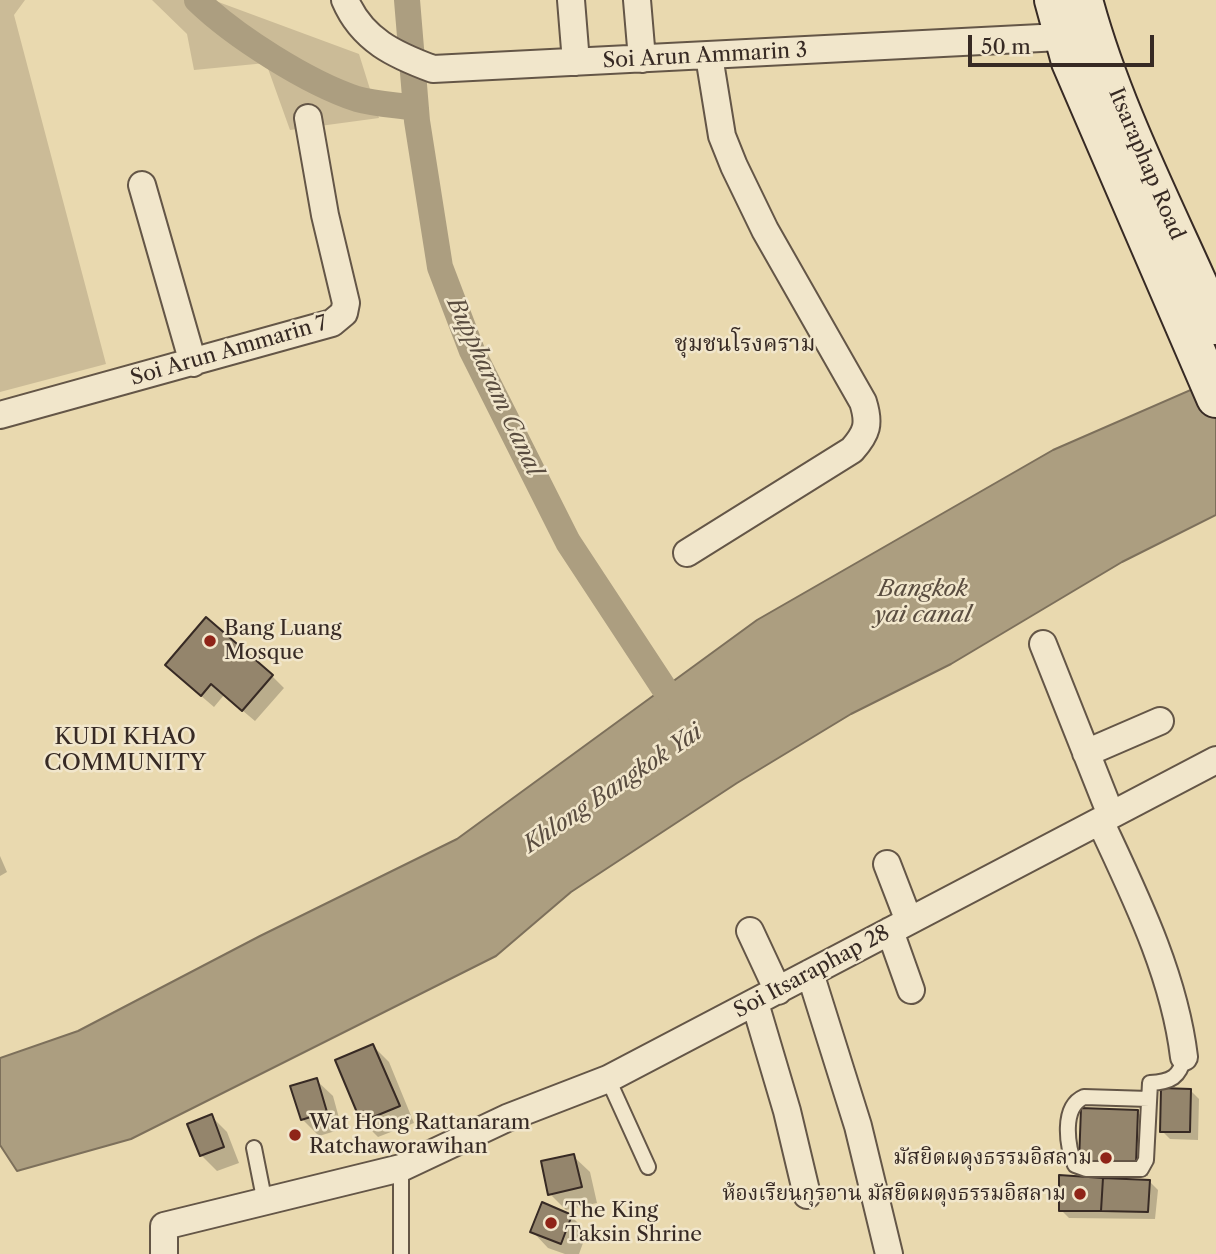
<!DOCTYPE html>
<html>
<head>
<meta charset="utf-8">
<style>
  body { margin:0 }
  #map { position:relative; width:1216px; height:1254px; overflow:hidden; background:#e9d9af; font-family:"Libre Caslon Text",serif }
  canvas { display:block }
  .scale { position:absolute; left:968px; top:35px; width:186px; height:32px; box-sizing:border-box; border:4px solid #372a24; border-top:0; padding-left:9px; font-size:21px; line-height:24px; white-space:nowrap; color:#372a24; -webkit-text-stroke:5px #f1e6cb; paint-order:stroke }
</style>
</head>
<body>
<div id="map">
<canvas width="1216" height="1254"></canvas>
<div class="scale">50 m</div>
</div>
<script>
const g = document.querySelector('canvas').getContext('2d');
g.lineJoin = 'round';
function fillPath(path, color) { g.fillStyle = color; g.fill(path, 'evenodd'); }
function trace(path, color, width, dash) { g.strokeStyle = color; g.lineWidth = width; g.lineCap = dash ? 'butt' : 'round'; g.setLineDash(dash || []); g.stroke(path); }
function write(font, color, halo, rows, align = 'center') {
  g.font = font + ' "Libre Caslon Text","Noto Serif Thai",serif'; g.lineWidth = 5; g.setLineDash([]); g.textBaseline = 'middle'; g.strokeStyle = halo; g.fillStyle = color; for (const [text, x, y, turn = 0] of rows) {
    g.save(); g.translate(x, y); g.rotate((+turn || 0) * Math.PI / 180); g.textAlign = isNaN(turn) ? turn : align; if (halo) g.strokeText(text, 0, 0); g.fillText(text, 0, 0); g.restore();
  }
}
fillPath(new Path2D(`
  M0,0H25L14,15L106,364L0,392Z
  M152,0H213L359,54L379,118L290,130L266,63L194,70L187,34Z`), '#cbbb97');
const water = new Path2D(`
  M1216,379V515L1122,562L951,664L851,714L737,783L571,892L496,956L131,1139L17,1171L0,1145V1058L78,1031L260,936L457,839L757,620L1053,450Z`);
fillPath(water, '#ac9e80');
trace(water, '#7d705b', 2);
fillPath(new Path2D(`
  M272,676L284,688L255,721L224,695L214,707L179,677Z
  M0,856L7,872L0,876Z
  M373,1046L389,1062L414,1123L378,1137L362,1121Z
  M316,1080L333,1096L342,1129L319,1136L302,1119Z
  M1191,1091L1199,1099L1198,1140L1170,1139L1162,1131Z
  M1137,1112L1150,1124L1148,1176L1093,1174Z
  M211,1116L227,1132L239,1163L217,1171L201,1155Z
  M573,1156L590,1172L597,1203L566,1210L550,1194Z
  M1150,1182L1158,1190L1155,1219L1069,1218L1061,1210Z
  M571,1216L587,1232L579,1254H565L548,1248L532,1231Z`), '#0003');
trace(new Path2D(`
  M197,0C234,36 308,83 357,99C375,104 397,105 416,108
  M407,0L417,121L440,267L472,351L568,542L683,717`), '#ac9e80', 26);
const building = new Path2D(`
  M206,617L273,675L242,711L211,684L201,696L165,665Z
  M373,1044L400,1106L361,1122L335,1060Z
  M317,1078L327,1112L301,1120L290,1086Z
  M1161,1088L1191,1089L1190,1132H1160Z
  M1081,1108L1138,1110L1136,1164L1079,1162Z
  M212,1114L224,1147L200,1156L187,1124Z
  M574,1154L582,1187L548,1195L541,1161Z
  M1059,1175L1103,1178L1101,1211H1059Z
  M1103,1178L1150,1180L1148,1212L1101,1211Z
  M542,1202L572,1215L561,1244L530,1232Z`);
fillPath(building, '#94856c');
trace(building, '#372a24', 2);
const lane = new Path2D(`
  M608,1079L648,1167
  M1149,1099L1084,1097C1061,1107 1067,1146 1075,1165L1086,1169H1141L1146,1160L1150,1083C1171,1082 1180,1077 1184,1057
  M254,1148L265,1203
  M401,1254V1168`);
const street = new Path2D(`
  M345,0C362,40 395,55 433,69L1080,36
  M571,0L576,62
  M637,0L642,59
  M142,185L193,363
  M0,415L332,323L344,313L346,303L325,215L308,118
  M687,553L852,450C867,433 870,424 863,402L765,230L734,166L722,136L709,56
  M1043,644L1111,815
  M1086,753L1160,721
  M1100,821C1135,896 1174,974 1184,1057
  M887,864L909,921
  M750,931L778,991
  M890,931L911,990
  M810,973L858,1126L889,1254
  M755,1003L787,1111L807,1195
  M164,1254V1226L401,1168L507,1118L608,1079L1216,760`);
const secondary = new Path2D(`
  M1054,0L1071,62L1216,398
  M1083,0C1113,112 1170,218 1216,325`);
trace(lane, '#645647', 18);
trace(street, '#645647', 30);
trace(secondary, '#372a24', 42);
trace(lane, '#f1e6cb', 14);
trace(street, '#f1e6cb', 26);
trace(secondary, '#f1e6cb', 38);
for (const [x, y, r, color] of [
  [210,641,7,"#8f2418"],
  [295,1135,7,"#8f2418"],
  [1106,1158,7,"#8f2418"],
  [1080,1194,7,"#8f2418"],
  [551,1223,7,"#8f2418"]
]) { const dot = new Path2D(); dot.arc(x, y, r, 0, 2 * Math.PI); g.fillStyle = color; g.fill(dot); trace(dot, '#f1e6cb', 2.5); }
write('21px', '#372a24', '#f1e6cb', [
  ["Soi Arun Ammarin 3",705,56,-3],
  ["Itsaraphap Road",1146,164,67],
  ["Soi Arun Ammarin 7",229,351,-16],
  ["Soi Itsaraphap 28",812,972,-28]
]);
write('21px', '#372a24', '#f1e6cb', [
  ["Bang Luang",224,629],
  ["Mosque",224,653],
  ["Wat Hong Rattanaram",309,1123],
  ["Ratchaworawihan",309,1147],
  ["มัสยิดผดุงธรรมอิสลาม",1092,1158,"right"],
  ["ห้องเรียนกุรอาน มัสยิดผดุงธรรมอิสลาม",1066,1194,"right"],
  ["The King",565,1211],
  ["Taksin Shrine",565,1235]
], 'left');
write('23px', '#372a24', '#f1e6cb', [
  ["ชุมชนโรงคราม",745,344],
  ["KUDI KHAO",125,737],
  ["COMMUNITY",125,763]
]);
write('italic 23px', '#5a4d40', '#f1e6cb', [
  ["Buppharam Canal",494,387,65],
  ["Bangkok",923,589],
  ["yai canal",923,615],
  ["Khlong Bangkok Yai",613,789,-34]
]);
</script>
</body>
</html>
